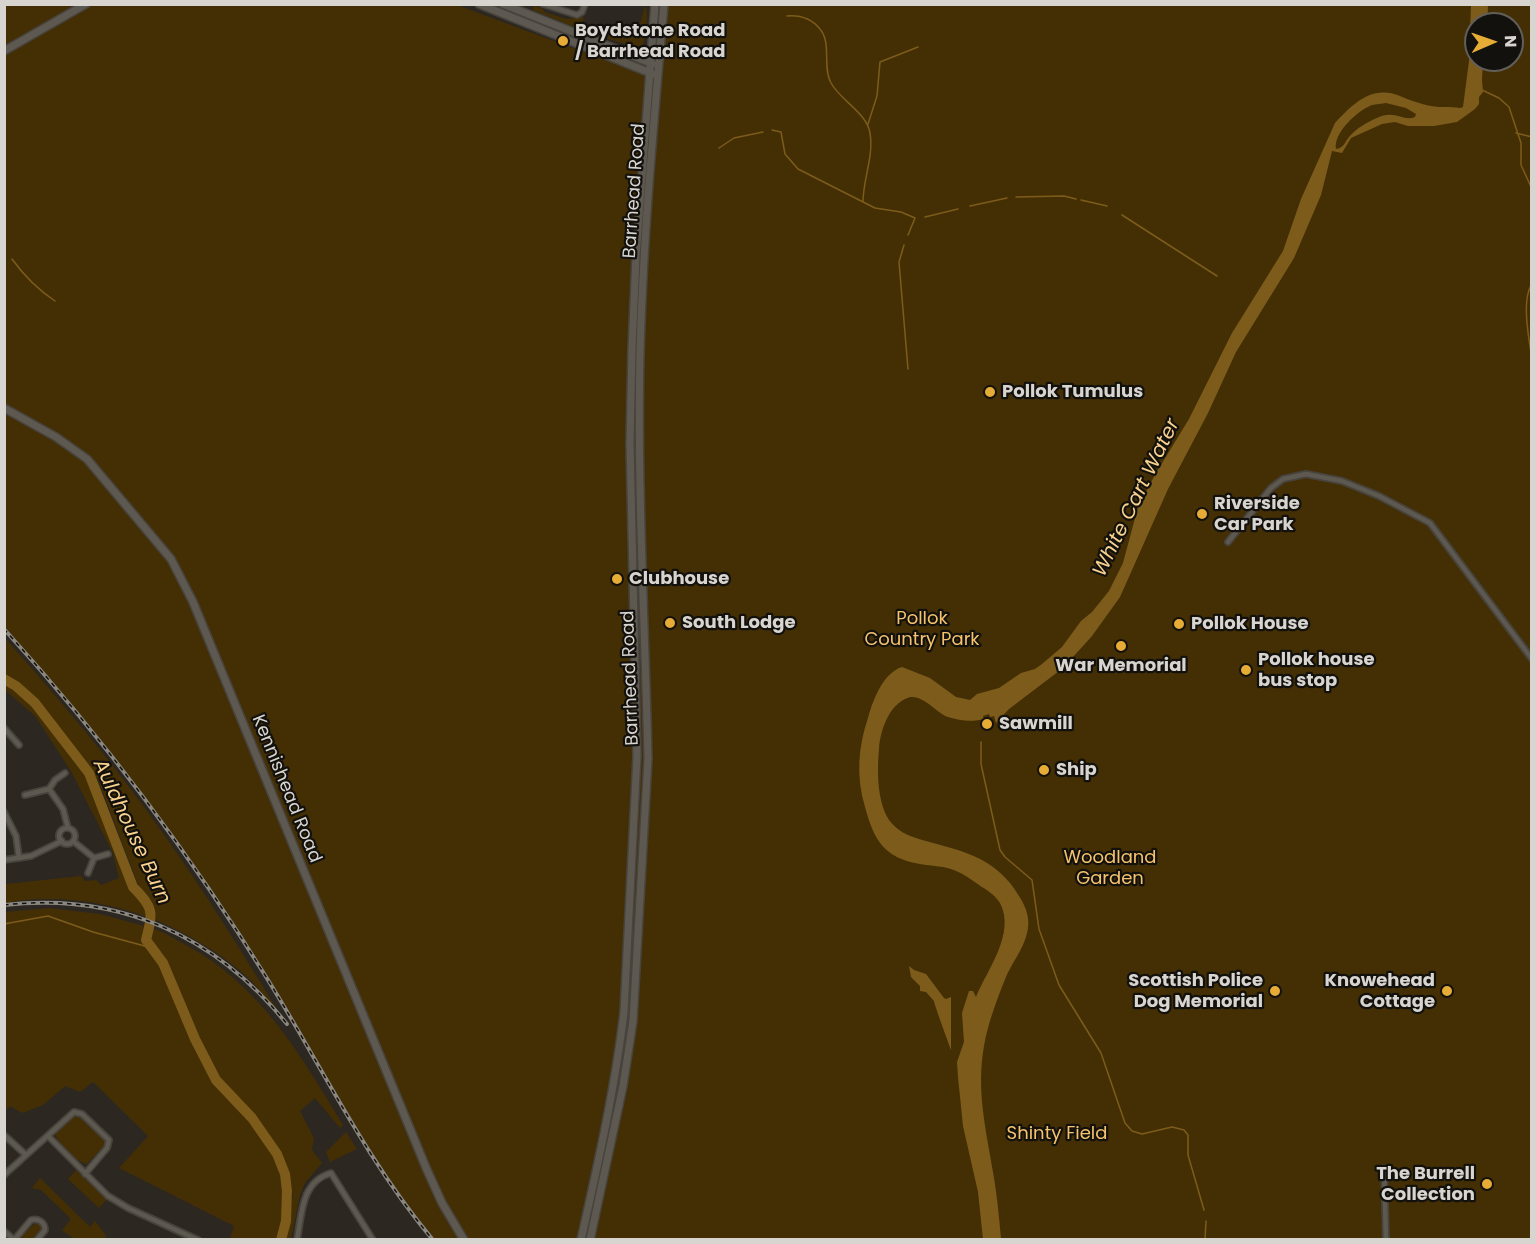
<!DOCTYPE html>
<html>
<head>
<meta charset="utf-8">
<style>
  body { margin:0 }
  #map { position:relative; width:1536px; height:1244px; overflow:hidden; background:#2c2720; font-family:Poppins,sans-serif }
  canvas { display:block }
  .frame { position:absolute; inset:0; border:6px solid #d8d5d0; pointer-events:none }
  .north { position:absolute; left:1464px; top:12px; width:60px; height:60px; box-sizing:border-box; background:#13110d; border:2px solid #625f5b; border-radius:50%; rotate:88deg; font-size:16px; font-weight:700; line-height:24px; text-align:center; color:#d8d5d0 }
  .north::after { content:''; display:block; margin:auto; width:21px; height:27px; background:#e7ac36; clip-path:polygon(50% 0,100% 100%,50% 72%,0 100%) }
</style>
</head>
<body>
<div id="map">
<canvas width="1536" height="1244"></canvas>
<div class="frame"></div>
<div class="north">N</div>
</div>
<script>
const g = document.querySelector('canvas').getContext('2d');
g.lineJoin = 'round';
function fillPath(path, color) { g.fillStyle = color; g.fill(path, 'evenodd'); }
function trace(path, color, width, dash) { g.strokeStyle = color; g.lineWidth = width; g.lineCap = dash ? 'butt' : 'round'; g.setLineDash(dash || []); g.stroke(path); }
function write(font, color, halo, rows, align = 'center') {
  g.font = font + ' Poppins,sans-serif'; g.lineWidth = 4.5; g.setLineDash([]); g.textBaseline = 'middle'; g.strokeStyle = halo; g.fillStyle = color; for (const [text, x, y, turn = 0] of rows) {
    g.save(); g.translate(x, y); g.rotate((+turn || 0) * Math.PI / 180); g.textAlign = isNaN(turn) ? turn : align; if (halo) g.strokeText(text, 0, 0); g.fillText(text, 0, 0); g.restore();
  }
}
fillPath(new Path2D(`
  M4,5H457L621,66C636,70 647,75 662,77L668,5H1531V1239H433C367,1160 322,1067 268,980C191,855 103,738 5,629ZM1476,24H1512V60H1476Z
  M534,5L543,9L544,12L566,19L584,17L581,28L575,27L533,10Z
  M645,5C649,14 648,40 640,49L600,36L633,33L641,21Z
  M4,637C61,701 116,766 165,836C206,894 244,955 281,1016C270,1003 260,989 247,977C221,953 189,935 156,920C155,906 150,896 139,887L98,780L23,686L5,676Z
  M5,682L24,697L87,775L131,887L142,897L150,918C106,901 51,894 5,903V884L81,876L85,881L96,880L101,885L119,878L113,853L72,773L36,717L5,690Z
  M49,908L100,914L144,926C141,942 151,954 162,964C178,1001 193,1050 216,1082C224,1094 237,1104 247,1116C277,1154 294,1191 278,1239L235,1240L230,1238L234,1226L119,1168L148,1136L93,1082L80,1092L65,1086L43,1105L22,1113L10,1106L5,1111V912Z
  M151,928C163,931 173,938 184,944C260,984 300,1054 343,1125L340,1128L315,1098L300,1111L314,1138L312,1150L322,1163L305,1183L300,1195L291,1239H284L293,1196L289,1175L253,1117L219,1079L197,1039L166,962L148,940Z
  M74,1116L79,1117L105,1140L106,1144L87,1164C76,1162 57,1144 55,1133Z
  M346,1132L357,1149L330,1162L326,1152Z
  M76,1170L107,1199L99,1208L68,1179Z
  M40,1178L90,1227L95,1221L105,1234L106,1239H74L62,1230L71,1219L41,1190L32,1188Z
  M38,1221L43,1226V1230L34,1239H20V1237Z`), '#442f05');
fillPath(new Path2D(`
  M1471,5H1487L1488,7L1487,24H1476V60H1483L1482,80L1483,92L1479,97V104L1475,109L1457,122L1434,126H1408L1395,122L1382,124L1351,138L1342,153L1332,151L1321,195L1294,258L1236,352L1208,413L1168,489L1120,597L1092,636L1063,668L1009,709L996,723L994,716L990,717L989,714L983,716L984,719C973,722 960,721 948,717C936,713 920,690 905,699C888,707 880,732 879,749C877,771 877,801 889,820C897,831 907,835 919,839C955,850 985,853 1010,883C1016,891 1023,901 1026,910C1035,936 1015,956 1006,977C997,999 988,1023 984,1046C976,1090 986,1130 993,1172C997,1194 999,1217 1001,1239H983L978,1192L963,1126L958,1077L957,1062L964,1042L962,1013L969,991H973L976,997C987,970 1016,933 1000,903C995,895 987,890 979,885C972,880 964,874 956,871C945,866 932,866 920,864C884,858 874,840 865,807C856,777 858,747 868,718C873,700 883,673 902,667L930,678L956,697L970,700L977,694L999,688L1021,673L1035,669L1042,664L1062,647L1081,621L1092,612L1109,591L1123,563L1138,507L1156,473L1189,419L1232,333L1283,251L1301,199L1335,123C1352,105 1371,84 1400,96C1409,100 1421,104 1431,106C1441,108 1450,106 1460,108L1463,107L1469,61ZM1386,103L1406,108L1416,114L1415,117C1403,122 1394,109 1377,118C1367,122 1357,128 1349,137C1344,143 1344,148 1336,149C1333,133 1358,110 1372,105C1376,104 1382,104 1386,103Z
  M909,966L914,970L926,974L944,998L946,999L951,997V1050C949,1044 934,1004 934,1001L926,992L920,991V986L911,977Z`), '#7d5c1b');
trace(new Path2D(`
  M787,16C799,15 811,18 820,29C832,43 822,67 831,83C840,100 867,113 870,133C874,156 863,179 863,202
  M1482,90L1499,98L1509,107L1521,143V165L1532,189
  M868,124L877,96L880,62L918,47
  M772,130L781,132L785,154L798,169L875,208L901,212L915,218L908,235
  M1516,133L1532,137
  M719,148L734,138L763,132
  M1016,197L1064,196L1076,199
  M1081,200L1107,206
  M970,206L1007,198
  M1122,215L1217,276
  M925,217L958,209
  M904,245L899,262L908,369
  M12,259C25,277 37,289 55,301
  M1532,284C1521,300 1529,339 1532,359
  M981,742V764L1000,850L1005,857L1032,880L1039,929L1059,985L1101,1053L1125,1123L1132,1131L1142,1134L1172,1127L1184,1130L1188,1135V1155L1204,1210
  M4,924L48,916L93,932L152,948
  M1205,1240L1206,1221`), '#7d5c1b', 1.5);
trace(new Path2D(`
  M4,679L16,686L35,703L89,773L133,887C154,908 153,912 146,940L163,963L195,1039L216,1080L252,1118L277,1154L285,1174L287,1191L286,1221L281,1240`), '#7d5c1b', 10);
const street = new Path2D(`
  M543,4L577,15L582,12L585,4
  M1228,542L1271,488L1283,479L1306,474L1342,481L1379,496L1430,523L1532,659
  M4,728L19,745
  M49,789L63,809L68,828
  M25,795L49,789L55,780L65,773
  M4,812L16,836L19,858
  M59 836a8 8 0 1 1 16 0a8 8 0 1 1-16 0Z
  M73,841L94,858
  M4,860L31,856L62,841
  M88,873L94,858L108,854
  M4,1135L26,1155
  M48,1136L108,1196L128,1208L198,1240
  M1384,1168L1386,1240
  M4,1175L74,1112L82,1114L109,1140L107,1148L85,1174
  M4,1231L14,1240
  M14,1240L31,1220C38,1218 45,1222 45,1230L37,1240
  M297,1240C302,1213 301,1182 331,1173L373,1240`);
const secondary = new Path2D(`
  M479,4L653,74
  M503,4L653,64
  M4,51L86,4
  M4,408L56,437L87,459L171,559L193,602L427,1170L442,1203L464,1240
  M581,1240C598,1164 615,1088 624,1012L637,756L630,444L632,349L636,256L655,4
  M590,1240L623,1086L633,1021L648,759C645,624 637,489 640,354C643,237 654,121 664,4`);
trace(street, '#47433d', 8);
trace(secondary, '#47433d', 10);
trace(street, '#5e5950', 4.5);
trace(secondary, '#5e5950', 7);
const rail = new Path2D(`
  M4,629C103,738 191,855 268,980C322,1067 366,1160 433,1240
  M4,905C118,892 215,935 287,1024`);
trace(rail, '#8a8680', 4);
trace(rail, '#13110d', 1.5, [4.5]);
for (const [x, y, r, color] of [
  [563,41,6,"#e7ac36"],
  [990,392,6,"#e7ac36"],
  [1202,514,6,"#e7ac36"],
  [617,579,6,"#e7ac36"],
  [670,623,6,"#e7ac36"],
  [1179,624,6,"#e7ac36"],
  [1121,646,6,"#e7ac36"],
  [1246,670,6,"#e7ac36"],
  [987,724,6,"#e7ac36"],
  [1044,770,6,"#e7ac36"],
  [1275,991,6,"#e7ac36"],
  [1447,991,6,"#e7ac36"],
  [1487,1184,6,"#e7ac36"]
]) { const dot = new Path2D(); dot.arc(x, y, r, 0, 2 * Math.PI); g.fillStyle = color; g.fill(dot); trace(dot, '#13110d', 2); }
write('bold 18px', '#d8d5d0', '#13110d', [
  ["Boydstone Road",575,31],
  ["/ Barrhead Road",575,52],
  ["Pollok Tumulus",1002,392],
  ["Riverside",1214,504],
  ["Car Park",1214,525],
  ["Clubhouse",629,579],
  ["South Lodge",682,623],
  ["Pollok House",1191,624],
  ["Pollok house",1258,660],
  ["bus stop",1258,681],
  ["War Memorial",1121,666,"center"],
  ["Sawmill",999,724],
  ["Ship",1056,770],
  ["Scottish Police",1263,981,"right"],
  ["Dog Memorial",1263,1002,"right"],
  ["Knowehead",1435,981,"right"],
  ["Cottage",1435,1002,"right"],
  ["The Burrell",1475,1174,"right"],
  ["Collection",1475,1195,"right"]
], 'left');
write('18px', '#d8d5d0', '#13110d', [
  ["Barrhead Road",635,191,-86],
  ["Barrhead Road",631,678,-92],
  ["Kennishead Road",286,789,68]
]);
write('18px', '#f5c36b', '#13110d', [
  ["Pollok",922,619],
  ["Country Park",922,640],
  ["Woodland",1110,858],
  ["Garden",1110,879],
  ["Shinty Field",1057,1134]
]);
write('italic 20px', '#f9d18e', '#13110d', [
  ["White Cart Water",1137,498,-64],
  ["Auldhouse Burn",131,832,65]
]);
</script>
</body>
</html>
